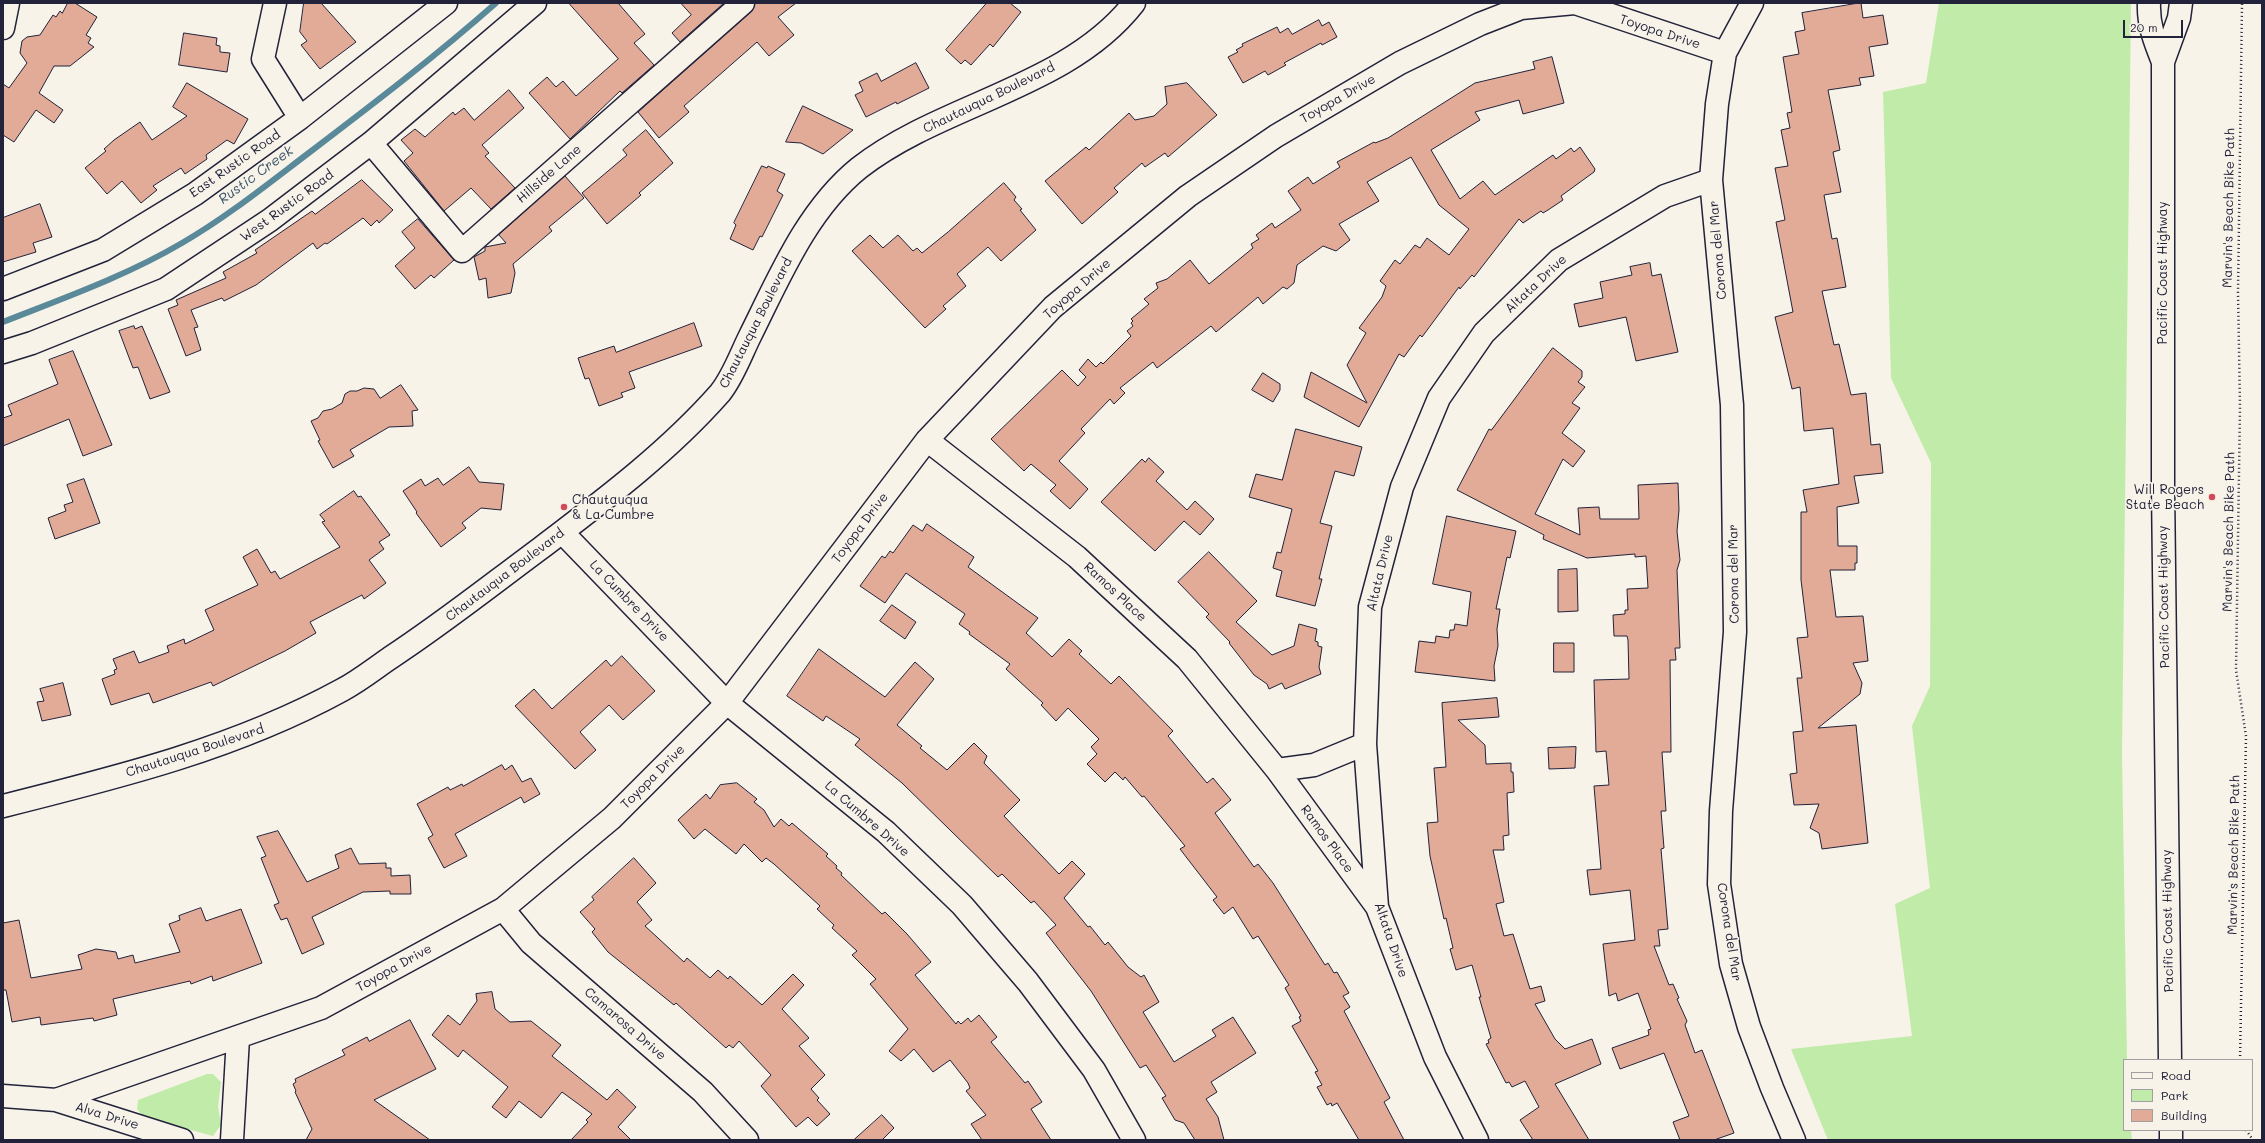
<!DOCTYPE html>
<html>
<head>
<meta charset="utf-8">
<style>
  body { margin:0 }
  #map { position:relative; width:2265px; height:1143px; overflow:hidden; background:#f7f3e8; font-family:Mali,sans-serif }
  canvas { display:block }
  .frame { position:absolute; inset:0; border:4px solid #22223b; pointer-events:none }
  .legend { position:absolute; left:2123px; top:1059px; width:130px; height:72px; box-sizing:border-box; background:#f7f3e8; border:1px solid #a29fa3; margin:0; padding:5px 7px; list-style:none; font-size:12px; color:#22223b }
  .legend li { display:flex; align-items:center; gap:8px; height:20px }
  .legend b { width:20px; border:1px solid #a29fa3 }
  .scale { position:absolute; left:2123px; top:20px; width:60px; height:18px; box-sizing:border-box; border:2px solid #22223b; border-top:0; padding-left:5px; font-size:12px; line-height:14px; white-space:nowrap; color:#22223b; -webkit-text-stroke:3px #f7f3e8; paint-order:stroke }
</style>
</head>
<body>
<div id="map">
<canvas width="2265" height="1143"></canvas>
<div class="frame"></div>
<ul class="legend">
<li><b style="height:5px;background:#f7f3e8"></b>Road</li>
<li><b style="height:11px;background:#c1eba8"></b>Park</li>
<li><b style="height:11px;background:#e1ab97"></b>Building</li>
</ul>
<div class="scale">20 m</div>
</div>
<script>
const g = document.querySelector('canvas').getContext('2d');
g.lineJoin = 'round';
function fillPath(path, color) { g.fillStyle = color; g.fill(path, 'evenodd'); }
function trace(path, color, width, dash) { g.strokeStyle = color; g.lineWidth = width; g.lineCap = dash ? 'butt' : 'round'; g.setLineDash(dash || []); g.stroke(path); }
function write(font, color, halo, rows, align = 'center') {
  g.font = font + ' Mali,sans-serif'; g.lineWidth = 3.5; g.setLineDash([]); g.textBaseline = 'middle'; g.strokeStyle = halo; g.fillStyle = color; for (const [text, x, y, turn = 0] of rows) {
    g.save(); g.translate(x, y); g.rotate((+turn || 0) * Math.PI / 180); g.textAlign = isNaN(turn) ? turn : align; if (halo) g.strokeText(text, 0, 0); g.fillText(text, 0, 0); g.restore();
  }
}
fillPath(new Path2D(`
  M1939,3H2131L2122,754L2127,1060H2124V1130H2131L2132,1140H1828L1791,1049L1912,1036L1895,904L1930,888L1912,726L1930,686L1931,463L1891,378L1883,92L1926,83Z
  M207,1074H213L221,1082L218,1106L221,1125L213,1136L144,1117L137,1109L138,1100Z`), '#c1eba8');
trace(new Path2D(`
  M3,322C64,298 126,276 182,243C227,217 269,183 310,152C373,104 436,56 496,3`), '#5a8a99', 6);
const building = new Path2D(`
  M68,3H75L97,17L86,35L91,38L88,43L94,47L70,66H54L39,93L63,110L54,123L36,110L14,142L3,135V84L9,88L27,63L20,53L22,41L27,37L40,35L53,15L56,17L60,11L62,13Z
  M304,3H321L356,42L320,69L301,45L307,41L300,32Z
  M569,3H618L645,34L634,43L654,65L622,93L620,91L570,139L529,93L547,77L556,87L563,81L576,96L618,59Z
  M681,3H724L680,42L672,33L691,15Z
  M755,3H796L778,17L794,35L769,56L757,42L684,106L689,112L659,138L638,112L751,12Z
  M987,3H1010L1021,12L993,47L990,44L971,65L965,60L961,64L946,50Z
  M1861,3L1863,18L1883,15L1888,44L1869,47L1874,76L1859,78L1861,85L1828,90L1840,150L1833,152L1841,192L1824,195L1832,239L1837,238L1846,287L1822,291L1834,345L1839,344L1851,395L1866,393L1871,445L1880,444L1883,473L1854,476L1859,503L1837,507L1838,546H1857V563H1855V570H1830L1836,617L1863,616L1868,661L1853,663L1862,683L1860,694L1818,728L1856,725L1868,843L1822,849L1819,833L1810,828L1819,804L1794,805L1790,774L1797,773L1793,732L1803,731L1797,678H1802L1797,638L1808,637L1801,580V512H1807L1803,490L1839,484L1833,428L1804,431L1800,387L1792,389L1775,317L1793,312L1776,222L1785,220L1775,168L1788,166L1781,130L1790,128L1787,113L1792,112L1783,57L1799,54L1795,32L1805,30L1802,13Z
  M1319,20L1322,26L1329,22L1337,37L1322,45L1321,43L1284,63L1286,65L1268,75L1265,71L1243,83L1228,57L1238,52L1236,50L1243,46L1242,44L1277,27L1280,33L1288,28L1292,34Z
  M184,33L217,38L216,45L220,46V52L230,53L227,72L179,65Z
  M1552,57L1564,103L1523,114L1519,100L1475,112L1480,120L1431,150L1460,199L1483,181L1495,195L1553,155L1556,159L1571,148L1574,152L1580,147L1595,169L1594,172L1561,196L1563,200L1548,210L1543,213L1541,211L1523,223L1519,219L1474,277L1472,275L1460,289L1459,287L1422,337L1420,335L1404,357L1399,354L1359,427L1304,397L1311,372L1367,403L1347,365L1366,333L1359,328L1382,297L1386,286L1380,281L1395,260L1400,264L1415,245L1420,248L1427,238L1449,255L1469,229L1439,205L1411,157L1367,182L1379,201L1339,224L1350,240L1336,251L1323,246L1297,265L1294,283L1287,289L1283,287L1263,304L1258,297L1216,332L1211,326L1157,368L1153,362L1120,388L1125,393L1114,404L1110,399L1081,429L1085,433L1059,461L1088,489L1070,509L1050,491L1056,485L1031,464L1024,471L991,439L1062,370L1078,386L1086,377L1079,370L1088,359L1096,367L1101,362L1103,364L1131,336L1127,331L1133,326L1131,323L1133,321L1131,319L1149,304L1144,299L1158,288L1156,283L1167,279L1190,260L1209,284L1253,248L1251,244L1259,239L1256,235L1272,223L1275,228L1301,210L1288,191L1308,177L1313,184L1340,167L1337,162L1374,142L1375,143L1388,138L1475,83L1535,69L1533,62Z
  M916,63L929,88L897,104L896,102L866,117L855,95L863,91L859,82L877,73L881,81Z
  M187,83L248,119L234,144L227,140L206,155L207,159L185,174L181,168L153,186L157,190L141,203L122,181L107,194L85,168L106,151L104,149L114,140L140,122L152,140L187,116L173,107Z
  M1187,83L1217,115L1168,157L1165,153L1145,167L1142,163L1114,188L1118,192L1082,224L1045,181L1086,147L1089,150L1129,113L1135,120L1154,116L1167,104L1165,87Z
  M509,90L524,108L482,145L489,153L485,156L515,188L491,209L471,188L444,211L404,161L413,153L401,140L415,129L425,137L453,112L455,115L464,108L474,120Z
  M803,106L832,120L853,130L823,154L801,143L786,142Z
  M646,130L673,163L639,193L641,195L607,224L582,193L627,155L623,150Z
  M762,166L767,168L768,166L785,174L777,191L783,195L762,237L760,236L753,250L730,239L736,225L734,223Z
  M565,176L584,198L549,227L552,231L513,264L515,273L511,293L488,298L486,278L479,280L474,257L485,251V247L506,243L499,235Z
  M362,180L393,210L379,223L377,220L371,226L363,218L327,244L325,243L317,249L313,243L256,285L224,301L222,298L191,310L198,327L194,328L201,350L186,356L168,309L178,305L176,300L226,278L223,272L257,253L255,250L312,211L315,214Z
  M1004,183L1016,197L1014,200L1022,209L1020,210L1036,230L1001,261L988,247L957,274L966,286L943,306L946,309L925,328L852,251L870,235L883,248L898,235L913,251L917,248L922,253L948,232Z
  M40,204L52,237L33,243L36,252L3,262V218Z
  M418,219L454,260L434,278L431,275L415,289L395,266L415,248L402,232Z
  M1650,263L1652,276L1661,274L1678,352L1636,361L1626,317L1579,327L1574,304L1603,298L1600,282L1632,275L1630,267Z
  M694,323L702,346L629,372L635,388L621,393L623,397L599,406L589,378L585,379L578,358L614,346L616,352Z
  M134,326L135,329L142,326L170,392L150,399L138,367L133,368L119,331Z
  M1553,348L1582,371V377L1578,382L1585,387L1572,403L1580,408L1562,433L1585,451L1573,467L1563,459L1535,514L1580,535L1578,508L1599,507L1600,519H1639L1638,485L1678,483L1679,510L1677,531L1680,560L1677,570L1680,648H1675L1676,660H1670L1671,752H1662L1666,811H1661L1664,848L1661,849L1668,929L1658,930L1660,946H1654L1669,985L1673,984L1679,998L1677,999L1687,1021L1685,1025L1695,1053L1702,1050L1734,1133L1714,1140H1680L1673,1122L1689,1116L1664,1053L1620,1069L1612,1048L1649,1035L1648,1030L1651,1029L1638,993L1618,1001L1616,993L1609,996L1603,944L1635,940L1630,890L1590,895L1587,870L1601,869L1594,786L1609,785L1606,751L1596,752L1594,680L1629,679L1628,640L1627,636H1614L1613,615L1625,614V610H1628L1627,589L1648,588L1646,556L1635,557V554L1587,558L1543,539L1544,535L1457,490L1489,429L1491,430Z
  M73,351L112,445L83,456L69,419L3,446V418L12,415L8,405L58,384L49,360Z
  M1263,373L1280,384V390L1273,402L1252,390Z
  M401,385L418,410L412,411L413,426L389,427L350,450L354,456L333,468L318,441L320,440L311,421L318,418L323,411L332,409L342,403L345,394L350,391H357L364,388L374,389L380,398Z
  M1296,429L1362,447L1354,476L1335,471L1320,523L1332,526L1319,579H1322L1315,606L1276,596L1282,571L1273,568L1277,552L1281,553L1292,509L1249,497L1256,474L1282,480Z
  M1149,458L1164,472L1156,481L1187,510L1195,501L1214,519L1200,535L1184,521L1155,551L1101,502L1142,459L1145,462Z
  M469,467L479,482L504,484L501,510L481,508L462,523L466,528L441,547L416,513L417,512L403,491L421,479L425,486L438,478L443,485Z
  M84,479L100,523L55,539L48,518L66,511L64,505L73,502L67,485Z
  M354,491L358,497L361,496L390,535L379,542L384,549L369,560L386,583L364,599L362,595L310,622L316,633L285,651L213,686L211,682L153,703L149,693L111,705L102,679L115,674L114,670L117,669L113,659L134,651L139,663L169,652L167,646L184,639L185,644L214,630L205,610L258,585L243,557L257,549L271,573L275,571L280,579L340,547L322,522L325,521L320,515Z
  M1447,516L1516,531L1510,558L1507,557L1496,609H1500L1497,629L1498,646L1494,666L1495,681L1415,672L1419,641L1435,643L1436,636L1449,638L1450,630H1454L1455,624L1467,626L1471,592L1433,584Z
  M927,524L974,557L968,567L1038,618L1026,633L1052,657L1069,639L1082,651L1079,654L1111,684L1119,676L1173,731L1168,736L1207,783L1213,778L1231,800L1215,813L1254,867L1258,864L1273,883L1325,965L1328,963L1334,973L1337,972L1349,993L1343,996L1350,1007L1344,1011L1390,1098L1384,1102L1404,1140H1359L1337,1103L1332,1106L1331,1103L1327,1105L1317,1087L1322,1085L1315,1072L1318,1071L1292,1026L1301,1021L1299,1017L1301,1016L1285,988L1289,985L1258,936L1253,939L1233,907L1224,914L1213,900L1217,897L1180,849L1185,846L1144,796L1142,797L1125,777L1123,780L1115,772L1105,782L1087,764L1097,754L1091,747L1099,739L1068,708L1056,721L1041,705L1043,703L1006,669L1010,664L969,634L970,632L959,624L965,614L906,573L885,603L860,586L882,556L885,558L890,551L893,553L913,525L922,531Z
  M1209,552L1257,601L1236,622L1272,655L1294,646L1299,624L1317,629L1315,641L1318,642V646L1322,647L1319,667L1321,674L1285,689L1282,683L1269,689L1267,684L1254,675L1229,643L1230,642L1206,617L1209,614L1178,582Z
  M1577,569L1578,611L1558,612V570Z
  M892,605L916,622L905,639L880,621Z
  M1554,643H1574V672H1554Z
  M819,649L885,697L915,662L934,679L897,725L922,746L920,748L947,770L974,743L987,756L984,763L1020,800L1004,816L1059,874L1072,861L1085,874L1064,898L1088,927L1090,926L1105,945L1108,942L1128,967L1141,977L1144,975L1159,1002L1143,1012L1174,1062L1216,1036L1212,1030L1233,1017L1256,1053L1211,1082L1217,1092L1206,1099L1218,1117L1224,1140H1195L1184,1123L1175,1120L1162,1098L1166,1096L1146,1065L1140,1068L1091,991L1046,933L1056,925L1034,901L1031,903L1002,874L998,877L902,783L855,745L860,739L826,716L823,721L787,696Z
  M622,656L655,691L623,720L609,705L580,732L596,750L575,769L515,706L534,689L552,709L606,660L611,666Z
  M63,683L71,715L42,721L37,702L44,701L40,689Z
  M1497,698L1499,717L1458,720L1485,745L1486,764L1511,763V772H1513L1514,792L1507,793L1509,835L1503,836L1504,850H1493L1504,902L1496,904L1504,936L1513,934L1530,989L1541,986L1545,1001L1535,1004L1555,1039L1565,1049L1592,1039L1601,1064L1555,1084L1589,1140H1533L1520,1120L1539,1107L1525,1081L1512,1087L1509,1082L1506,1083L1486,1044L1489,1043L1488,1040L1491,1038L1479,997H1481L1472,965L1456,970L1450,949L1453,948L1446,918L1444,919L1430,856L1427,823L1438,822L1434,768L1446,767L1442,703Z
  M1576,747L1575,768L1549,769L1548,748Z
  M502,765L505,770L512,765L522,782L531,778L540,794L524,803L521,797L455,834L467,856L444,868L428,838L433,835L417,804L448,787L450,790L462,784L463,786Z
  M737,783L757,799L754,802L764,810L774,827L781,819L789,826L792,823L828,854L826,856L837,866L836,868L842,873L841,875L882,914L885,912L907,934L931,962L915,975L956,1024L958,1021L961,1024L968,1018L971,1022L979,1015L997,1037L991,1042L1025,1083L1028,1081L1042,1102L1031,1109L1051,1140H982L971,1124L986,1115L966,1091L970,1088L968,1083L950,1060L933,1072L914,1049L901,1061L889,1051L908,1029L870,984L876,979L852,955L857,951L832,928L834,925L817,909L820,906L774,864L766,858L762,862L744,844L736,854L705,829L694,839L678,820L706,794L710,799L720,785Z
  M278,831L307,882L339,868L335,855L351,848L359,864L386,863V868H391V876L410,875L411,894H390V891L363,892L312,917L324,944L302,954L287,918L281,920L274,905L279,903L261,858L266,856L257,837Z
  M634,858L656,883L637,902L652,920L645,926L684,962L687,958L710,978L718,970L728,979L730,976L762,1005L793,974L804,985L782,1009L809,1038L799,1046L825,1075L811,1089L819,1098L817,1100L830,1114L817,1126L808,1117L796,1127L761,1086L771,1075L739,1041L733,1048L729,1045L726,1048L676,1003L674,1005L608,952L592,932L595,929L580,912L594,900L592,897Z
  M201,908L206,921L241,909L262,963L213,981L212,976L191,984L190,981L113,999L117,1015L94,1021L93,1018L41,1025L40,1017L12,1022L6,990H3V923L19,920L31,978L82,969L78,955L96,949L116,952L118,959L133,955L135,963L180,952L169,924L180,920L179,916Z
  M492,992L495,1009L510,1022L531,1021L561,1045L552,1056L607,1100L617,1089L636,1107L618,1127L631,1140H571L588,1122L586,1120L592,1114L562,1092L541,1118L519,1101L506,1118L492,1107L508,1087L463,1050L458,1057L432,1035L448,1015L460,1025L477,1001L476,994Z
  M410,1020L436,1069L374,1100L430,1140H306L312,1129L295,1092L296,1091L293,1084L296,1082L295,1079L345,1055L342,1050L367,1037L369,1041Z
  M882,1115L894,1128L882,1140H854Z`);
fillPath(building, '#e1ab97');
trace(building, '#22223b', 1);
const minor = new Path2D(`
  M275,3L263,59L300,118
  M1752,3L1725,53L1717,104L1711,180L1732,405L1735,632L1721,811L1719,884L1731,964L1749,1027L1772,1088L1794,1140
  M3,28L8,3
  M371,143L462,251L743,3
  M3,289L103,250L195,194L300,118L446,3
  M3,352L32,343L166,289L270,220L371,143L535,3
  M927,440L1077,557L1187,659L1277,770L1377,907
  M562,532L727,703L886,832L962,905L1028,982L1094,1070L1134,1140
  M1277,770L1314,765L1365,744
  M3,806C119,777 236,748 342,690C359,681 374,669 390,658C442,624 491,585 541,548C604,500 668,452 720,393C733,377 741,354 750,336C779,278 807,210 859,168C942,103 1068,88 1134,3
  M503,909L531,943L703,1092L747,1140
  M3,1096L56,1100L321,1008L503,909L612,818L727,703L927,440L1053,307L1188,196L1276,136L1400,63L1480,24L1521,8L1575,3L1725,53
  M56,1100L182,1140
  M232,1140L238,1038
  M1477,1140L1435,1057L1377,907L1365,744L1370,607L1402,487L1439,398L1484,333L1559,260L1665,196L1711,180`);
const highway = new Path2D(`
  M2149,3C2148,25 2155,42 2163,62
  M2170,1060L2163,487V62L2179,18L2181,3
  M2171,1130V1140`);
trace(minor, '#22223b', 25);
trace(highway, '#22223b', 25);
trace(new Path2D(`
  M2240,1060L2246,736L2236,670L2240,407L2238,292L2242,3
  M2246,1130L2253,1140`), '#22223b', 2.5, [1, 3]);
trace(minor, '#f7f3e8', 22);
trace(highway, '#f7f3e8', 22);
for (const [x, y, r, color] of [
  [2212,497,4,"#d1495b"],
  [564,507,4,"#d1495b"]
]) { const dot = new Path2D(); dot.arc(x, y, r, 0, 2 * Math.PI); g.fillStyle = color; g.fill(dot); trace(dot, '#f7f3e8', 1.5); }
write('13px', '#22223b', '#f7f3e8', [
  ["Toyopa Drive",1660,32,18],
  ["Chautauqua Boulevard",989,98,-26],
  ["Toyopa Drive",1338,99,-30],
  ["East Rustic Road",235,164,-35],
  ["Hillside Lane",549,174,-41],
  ["West Rustic Road",287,206,-36],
  ["Marvin's Beach Bike Path",2229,208,-89],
  ["Corona del Mar",1718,250,-95],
  ["Pacific Coast Highway",2163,273,-90],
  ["Altata Drive",1536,284,-43],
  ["Toyopa Drive",1077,289,-41],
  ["Chautauqua Boulevard",756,323,-63],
  ["Toyopa Drive",860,528,-53],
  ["Marvin's Beach Bike Path",2229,532,-89],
  ["Altata Drive",1380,573,-77],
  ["Corona del Mar",1734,574,-91],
  ["Chautauqua Boulevard",505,575,-37],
  ["Ramos Place",1115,592,43],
  ["Pacific Coast Highway",2164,597,-91],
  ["La Cumbre Drive",629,601,46],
  ["Chautauqua Boulevard",195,751,-18],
  ["Toyopa Drive",653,777,-45],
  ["La Cumbre Drive",867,819,41],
  ["Ramos Place",1327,839,54],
  ["Marvin's Beach Bike Path",2234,855,-89],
  ["Pacific Coast Highway",2168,921,-91],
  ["Corona del Mar",1729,932,81],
  ["Altata Drive",1391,940,71],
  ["Toyopa Drive",394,968,-29],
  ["Camarosa Drive",625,1024,41],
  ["Alva Drive",107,1116,17]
]);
write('13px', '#22223b', '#f7f3e8', [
  ["Will Rogers",2204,490],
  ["State Beach",2204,505],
  ["Chautauqua",572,500,"left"],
  ["& La Cumbre",572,515,"left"]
], 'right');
write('italic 14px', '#3e566a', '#f7f3e8', [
  ["Rustic Creek",256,175,-36]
]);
</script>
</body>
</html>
